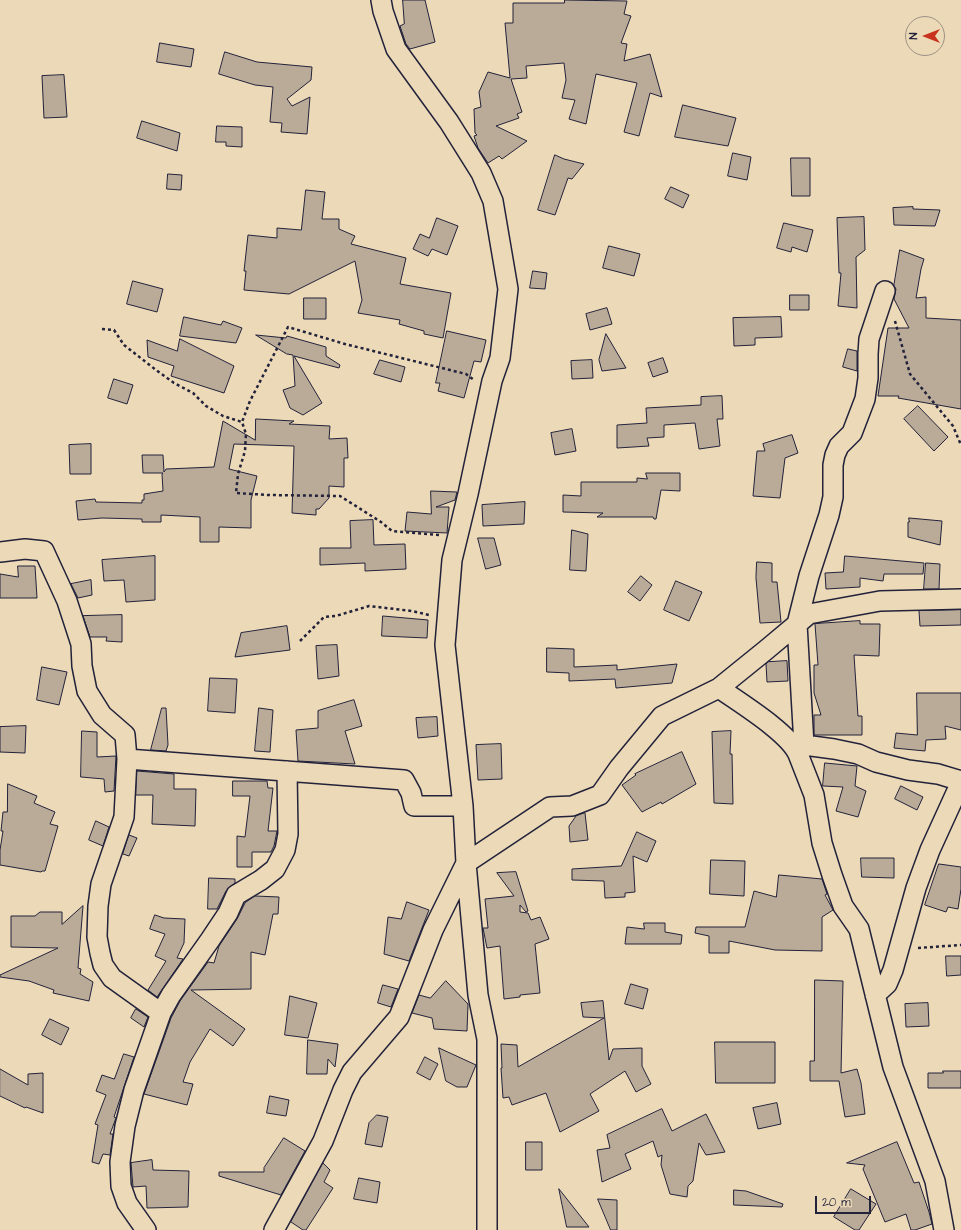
<!DOCTYPE html>
<html>
<head>
<meta charset="utf-8">
<style>
  body { margin:0 }
  #map { position:relative; width:961px; height:1230px; overflow:hidden; background:#ecd9b7; font-family:"Architects Daughter",sans-serif }
  canvas { display:block }
  .north { position:absolute; left:905px; top:16px; width:40px; height:40px; box-sizing:border-box; background:#ecd9b7; border:1px solid #9b9085; border-radius:50%; rotate:270deg; font-size:11px; font-weight:700; line-height:16px; text-align:center; color:#22223b }
  .north::after { content:''; display:block; margin:auto; width:14px; height:18px; background:#c8321e; clip-path:polygon(50% 0,100% 100%,50% 72%,0 100%) }
  .scale { position:absolute; left:815px; top:1196px; width:56px; height:18px; box-sizing:border-box; border:2px solid #22223b; border-top:0; padding-left:5px; font-size:12px; line-height:14px; white-space:nowrap; color:#22223b; -webkit-text-stroke:3px #ecd9b7; paint-order:stroke }
</style>
</head>
<body>
<div id="map">
<canvas width="961" height="1230"></canvas>
<div class="north">N</div>
<div class="scale">20 m</div>
</div>
<script>
const g = document.querySelector('canvas').getContext('2d');
g.lineJoin = 'round';
function fillPath(path, color) { g.fillStyle = color; g.fill(path, 'evenodd'); }
function trace(path, color, width, dash) { g.strokeStyle = color; g.lineWidth = width; g.lineCap = dash ? 'butt' : 'round'; g.setLineDash(dash || []); g.stroke(path); }
const building = new Path2D(`
  M403,0H425L435,42L410,49L406,44L400,26L404,24Z
  M565,0L627,1L624,14L631,16L621,43L627,44L624,61L650,54L662,97L650,93L639,136L624,132L637,83L596,74L586,124L569,119L575,100L562,98L566,80L564,63L526,66L527,78L511,79L522,112L517,114L519,118L496,126L527,141L502,159L499,156L488,163L478,148L474,136L477,135L475,133L474,109L481,107L479,92L488,72L510,78L505,23H513V3H564Z
  M160,43L194,49L191,67L157,62Z
  M225,52L257,62L312,67L311,80L287,99L292,106L310,97L307,134L281,132L282,123L270,122L273,87L255,85L219,74Z
  M64,75L67,117L44,118L42,76Z
  M683,105L736,118L728,146L675,137Z
  M142,121L180,133L177,151L137,138Z
  M217,126L242,127V147L226,146V142H216Z
  M733,153L751,157L747,180L728,176Z
  M555,155L564,159L584,164L572,179L568,178L555,215L538,210Z
  M791,158H810V196H792Z
  M168,174L182,175L181,190L167,189Z
  M671,187L689,195L683,208L665,199Z
  M306,190L325,192L322,219H339V229L355,236L351,244L406,258L400,284L451,293L443,338L424,334V331L399,324L400,320L358,313L362,300L355,261L289,294L244,290L246,271H244L248,235L277,238V228L301,230Z
  M913,207V209L940,210L935,226L894,225L893,208Z
  M864,217L865,250L856,257L857,308L838,306L841,273H839L837,218Z
  M437,218L458,226L447,255L432,249L428,256L413,249L420,234L429,238Z
  M784,223L813,230L807,252L792,247L791,252L777,248Z
  M609,246L640,254L634,276L603,268Z
  M900,250L924,259L921,269L916,298L926,297V318L961,320V409L898,398L899,396H878L888,328H909L894,299L896,289L894,286Z
  M533,271L547,273L545,289L530,288Z
  M133,281L163,289L157,312L127,304Z
  M790,295H809V310H790Z
  M304,298H326V319H304Z
  M607,308L612,324L590,330L586,314Z
  M184,317L221,325L223,321L242,328L236,343L180,336Z
  M781,317L782,337L755,338V345L734,346L733,318Z
  M447,331L486,340L481,362L474,361L464,398L438,391L440,383H436Z
  M606,334L626,368L602,371L599,360Z
  M256,335L286,338L287,336L326,347V356L340,365L339,368L294,356L322,403L303,415L290,408L283,390L295,386L293,355L287,354Z
  M180,339L234,366L224,393L171,376L174,366L148,357L147,340L177,351Z
  M848,349L857,351V371L843,367Z
  M663,358L668,372L653,377L648,363Z
  M380,360L405,367L401,382L374,374Z
  M592,360L593,378L572,379L571,361Z
  M114,379L133,385L127,404L108,398Z
  M722,396L723,419H717L720,446L699,449L695,423L664,425V437L647,438L649,446L617,448V425L647,423L646,408L701,405V397Z
  M918,406L948,437L934,451L904,419Z
  M256,419L294,421L289,424L330,426L329,439L347,438L348,458H344V487L329,486V498L319,509H316V515L292,513L294,446L234,444L229,469L257,476L251,500V528L219,527V542H200V517L161,515V522H142V519L102,518L78,520L76,501L95,499L96,502L142,503V500H144V494L163,491L162,474L163,473H143L142,455H163L164,472L166,469L214,467L223,421L255,440Z
  M572,429L576,451L555,455L551,433Z
  M792,435L798,453L785,458L780,498L753,496L757,451H765L763,444Z
  M91,444V474H70L69,445Z
  M646,473H680V491L661,490L656,519H654L653,517H597L603,513L563,512V495L581,496V482H637V478L647,479Z
  M431,491L457,492L455,500L436,507H449L447,533L405,531L407,512L431,514Z
  M525,502L524,524L483,526L482,505Z
  M909,518L942,521L940,545L908,537V522H909Z
  M373,520L374,545L405,544L406,569L365,571V563L320,565V548H351L350,521Z
  M572,530L588,534L586,571L570,570Z
  M478,538H494L501,565L486,569Z
  M155,556V600L126,602L124,580L104,581L102,560Z
  M845,556L924,563L923,574H884L883,581L860,578V587L826,589L825,573L843,572Z
  M757,562L772,563V582H777L781,622L760,623L756,578Z
  M926,563L940,564L939,589H924Z
  M18,566H35L37,598H0V574L18,577Z
  M641,576L652,585L640,601L628,592Z
  M91,580L92,595L78,598L71,584Z
  M676,581L702,592L689,621L664,610Z
  M961,610V625L920,626L919,611Z
  M122,615V642L106,641L107,637H90L83,616Z
  M383,616L428,620L427,638L382,636Z
  M860,621V624H880L879,656L854,655L858,716H862V735H814V715H821L814,693V665H818L815,624Z
  M287,626L290,650L235,657L241,633Z
  M337,645L339,676L318,679L316,646Z
  M547,648L574,649V667L617,665V670L677,664L672,683L616,688L615,679L569,681V673L547,672Z
  M787,661L788,681L767,682L766,664L768,662Z
  M42,667L67,672L59,705L37,700Z
  M210,678L237,679L235,713L208,711Z
  M917,693H961V730L945,726L946,739L926,740L925,751L894,748L896,733L917,735Z
  M354,700L362,726L345,731L355,764L298,761L296,730L318,728V711Z
  M162,708H166L168,745L166,751L151,750Z
  M259,708L273,710L270,752L255,751Z
  M437,717L438,736L418,738L416,718Z
  M26,726L25,753L0,752V727Z
  M82,731L97,732V757L116,756L114,791L105,792L104,779L81,777Z
  M731,731L730,754H732L733,804L714,803L712,732Z
  M501,744L502,779L478,780L476,745Z
  M682,752L696,784L662,804L661,802L642,812L622,785L636,775L635,774Z
  M825,763L857,766L855,786L866,791L858,817L836,811L843,787L823,786Z
  M137,771L174,774V789H196L195,826L152,824L153,795H136Z
  M233,781H267L268,788H273L268,831H277L274,846L271,852H252V867H237V836L245,837L250,796H233Z
  M8,784L37,796L34,803L55,812L50,824L58,826L45,871H42L41,872L0,865V850L3,831H1L3,812H7Z
  M901,786L923,797L917,810L895,799Z
  M585,813L588,840L570,842L569,826L576,816Z
  M96,821L109,827L103,846L89,840Z
  M637,832L656,841L647,862L633,856L635,892L625,893V897L605,898L604,881L572,880V869L621,866Z
  M129,835L137,838L129,856L123,854Z
  M861,858H894V878L862,877Z
  M711,860L745,861L744,896L710,894Z
  M939,864L961,867V889L958,909L948,907L946,912L925,905Z
  M516,872L528,911L526,912L520,905V912L528,913L531,920L540,917L549,939L535,944L540,993L520,995V997L504,999L500,946L487,948L483,928H488L485,899L514,896L497,873Z
  M779,875L822,879L827,894L825,895L833,910L822,917V951L775,950L729,941V953H709V936L695,933L696,927H745L754,891L776,897Z
  M209,878L235,879V883L226,891L217,909H208Z
  M255,896L279,897L278,914H273L265,955L251,952V989L191,990L245,1029L233,1046L210,1029L190,1062L183,1082L193,1084L187,1105L144,1094L171,1018L180,1001L208,962L214,963L219,946L237,919L245,903Z
  M407,902L429,910L409,961L384,954L388,917L401,919Z
  M83,906L78,968L81,969L80,974L93,982L89,1001L53,993L54,990L29,981L0,977V975L58,948L11,947V916H35L40,912H62V924Z
  M155,915L164,918L185,919L184,943L177,958L183,959L157,997L148,990L166,961L155,956L165,934L150,929Z
  M644,923H665V932L682,935L681,944H625L627,927L644,929Z
  M946,956H961V975L947,976Z
  M815,980L843,981L841,1073L857,1069L861,1083L865,1114L845,1117L839,1081H810V1061H814Z
  M446,981L468,1004L467,1031L434,1029L432,1018L412,1013L419,995L430,998Z
  M631,984L648,989L643,1009L625,1004Z
  M383,985L398,989L391,1007L378,1003Z
  M290,996L317,1003L308,1038L285,1035Z
  M603,1001L609,1060L613,1049L642,1048V1066L651,1084L636,1092L625,1071L590,1094L599,1111L560,1132L546,1093L512,1105L509,1097L503,1098L501,1068H502L501,1044L517,1045L518,1067L604,1018L583,1017L581,1003Z
  M928,1003L929,1026L906,1027L905,1004Z
  M136,1009L148,1017L144,1027L131,1018Z
  M50,1019L69,1028L61,1045L42,1035Z
  M308,1040L338,1044L335,1067L328,1059L327,1074H307Z
  M715,1042H775V1083H716Z
  M439,1048L476,1065L467,1087H457L446,1081Z
  M124,1054L134,1057L114,1117L116,1118L110,1134H113L110,1155L103,1154L99,1164L92,1162L98,1125L95,1124L106,1095L96,1091L102,1075L114,1079Z
  M425,1057L438,1064L430,1080L417,1073Z
  M0,1069L28,1085V1074L43,1073V1113L26,1107L25,1108L0,1096Z
  M943,1071H961V1088H928V1073H943Z
  M270,1096L289,1100L286,1116L267,1113Z
  M777,1103L781,1124L758,1129L753,1108Z
  M662,1109L672,1131L706,1114L725,1152L706,1155L699,1143L693,1181L688,1186L687,1197L670,1194L661,1165L662,1155L658,1157L653,1141L625,1154L631,1169L602,1182L597,1150L610,1148L607,1135Z
  M377,1115L388,1117L382,1147L365,1144L369,1123Z
  M284,1138L305,1151L281,1195L219,1176V1172H264V1168Z
  M526,1142H542V1170H526Z
  M897,1142L914,1183L919,1182L929,1212L932,1224L915,1230H911L906,1214L885,1222L863,1169L865,1165L847,1163Z
  M152,1160L153,1170L189,1171L188,1207L147,1208L146,1186L133,1187L131,1163Z
  M323,1163L330,1170L324,1182L333,1188L306,1230H303L291,1222Z
  M359,1178L380,1182L377,1203L354,1199Z
  M559,1189L589,1227H567Z
  M851,1189L876,1204L859,1230H855L834,1217Z
  M734,1190L746,1191L783,1204L782,1207L734,1205Z
  M598,1199L617,1200V1230H611Z`);
fillPath(building, '#baab98');
trace(building, '#22223b', 1);
const minor = new Path2D(`
  M0,552L25,549L44,551L67,601L81,644L82,666L87,691L102,715L125,735L127,759L404,780L411,793L414,806H463L445,645L452,560L468,494L492,381L500,358L508,289L493,201L481,173L449,122L396,49L383,11L381,0
  M719,688L766,650L809,614L880,601L961,599
  M804,745L797,624L809,576L829,515L833,497V465L835,455L839,446L852,433L865,399L868,378V354L869,339L885,291
  M798,754L804,745L834,749L858,754L876,762L908,770L938,774L961,781
  M127,759L124,817L101,884L98,906L97,937L100,953L103,965L112,978L161,1013
  M463,806L466,863L478,995L487,1039V1230
  M875,995L887,984L893,970L916,888L930,850L961,782
  M146,1230L127,1203L121,1186L120,1162L125,1126L134,1090L161,1013L171,995L210,940L228,913L236,895L261,880L275,869L285,850L288,834L287,771
  M274,1230L323,1141L343,1090L352,1072L399,1017L433,930L466,863L550,807L572,806L600,795L619,768L662,716L719,688C740,703 788,732 798,754L814,795L822,843L832,875L843,906L859,929L893,1067L935,1181L944,1230`);
trace(minor, '#22223b', 22);
trace(new Path2D(`
  M895,321L910,374L953,426L961,445
  M102,329L114,330L124,345L156,370L174,383L193,393L206,406L223,416L242,422
  M439,535L392,531L381,522L340,496L268,495L236,493L238,474L245,451L246,434L242,422L250,401L288,327L345,344L466,374L474,380
  M300,641L324,617L336,616L369,606L412,611L429,615
  M918,948L961,945`), '#22223b', 2.5, [3, 3]);
trace(minor, '#ecd9b7', 19);
</script>
</body>
</html>
